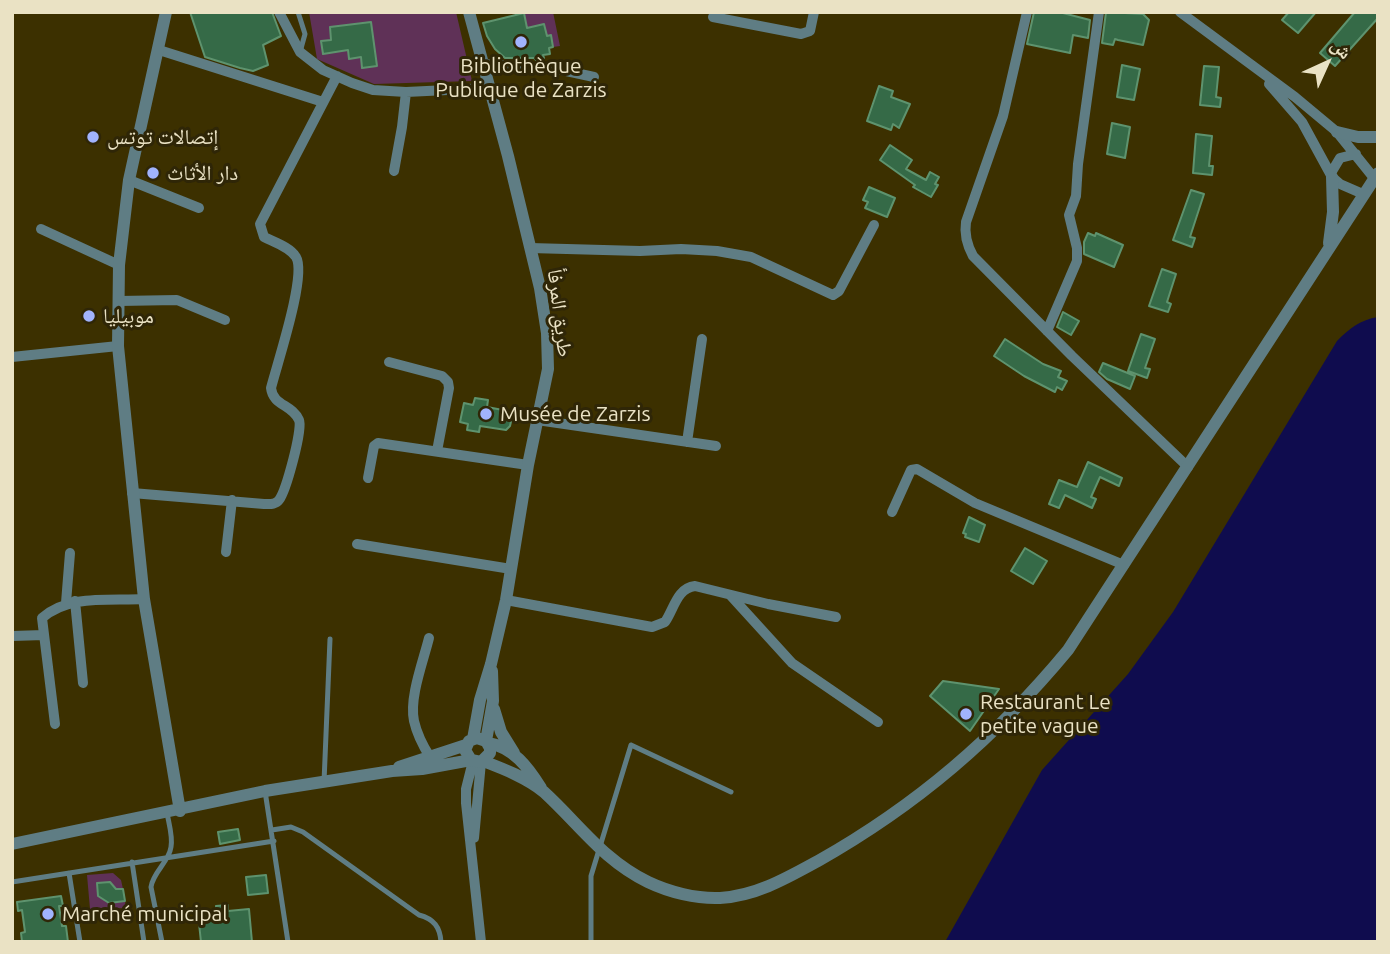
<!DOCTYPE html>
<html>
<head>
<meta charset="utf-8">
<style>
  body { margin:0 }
  #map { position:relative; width:1390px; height:954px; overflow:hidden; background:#3c3000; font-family:Ubuntu,"Noto Naskh Arabic",sans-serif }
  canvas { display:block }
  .frame { position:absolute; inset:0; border:14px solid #eae2c4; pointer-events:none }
  .north { position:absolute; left:1292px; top:28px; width:70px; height:70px; -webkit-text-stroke:5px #2f2607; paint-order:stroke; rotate:45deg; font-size:19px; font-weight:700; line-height:28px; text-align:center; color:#eae2c4 }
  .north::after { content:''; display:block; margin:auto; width:24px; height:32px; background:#eae2c4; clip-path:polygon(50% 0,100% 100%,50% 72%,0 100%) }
</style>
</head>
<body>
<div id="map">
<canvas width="1390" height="954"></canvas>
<div class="frame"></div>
<div class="north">ش</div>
</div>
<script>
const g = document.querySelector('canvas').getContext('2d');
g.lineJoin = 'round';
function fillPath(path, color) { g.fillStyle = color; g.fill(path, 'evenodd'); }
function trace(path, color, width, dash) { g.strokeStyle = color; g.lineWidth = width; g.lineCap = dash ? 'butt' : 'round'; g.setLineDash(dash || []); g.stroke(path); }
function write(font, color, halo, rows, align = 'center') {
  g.font = font + ' Ubuntu,"Noto Naskh Arabic",sans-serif'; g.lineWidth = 6; g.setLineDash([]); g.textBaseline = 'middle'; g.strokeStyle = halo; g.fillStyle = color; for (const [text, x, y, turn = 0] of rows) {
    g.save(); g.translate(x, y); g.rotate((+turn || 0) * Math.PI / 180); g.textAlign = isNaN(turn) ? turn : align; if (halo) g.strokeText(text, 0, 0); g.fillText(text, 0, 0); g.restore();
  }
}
fillPath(new Path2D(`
  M309,12H456L472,81L374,84L317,59Z
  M529,12H553L560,46L553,47L551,36H547L544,24L527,28L524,13Z
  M113,873L121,880L123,889H116L110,882L97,883L98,896L109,903L125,901L126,908L90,909L87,875Z`), '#5f3157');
fillPath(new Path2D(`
  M1378,317V942H945L1042,770L1128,674L1173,612L1337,341C1350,328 1360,320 1378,317Z`), '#0f0c4e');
const building = new Path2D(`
  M190,12H272L281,36L263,45L268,65L253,71L240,68L205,57Z
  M1034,12H1059L1090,20L1088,38L1073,35L1070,53L1027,44Z
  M1106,12L1143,14L1149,20L1143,45L1118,40L1115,39L1113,45L1102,43Z
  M1289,12H1316L1298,33L1282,20Z
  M1355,12H1378V18L1335,66L1320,53Z
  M524,13L527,28L544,24L547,36L551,35L553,47L549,48L550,54L543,55L544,58L536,60L534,58H505L495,49L487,36L483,23Z
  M371,22L377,66L362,68L361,57L349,59L348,50L323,54L321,41L331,40L330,27Z
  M1122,65L1140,69L1134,100L1117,97Z
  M1204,66L1219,67L1216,97L1221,98L1220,107L1200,105Z
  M879,86L893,91L891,97L910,104L899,128L893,124L891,130L867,121Z
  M1112,123L1130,127L1125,158L1107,154Z
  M1196,134L1212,136L1209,166H1213L1212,175L1193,173Z
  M890,145L912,160L906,169L926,180L930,172L939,177L935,184L938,185L931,197L913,187L915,185L880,160Z
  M869,187L895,198L887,217L865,208L868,202L863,200Z
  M1191,190L1204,194L1190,237L1195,238L1192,247L1173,240Z
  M1088,233L1095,236L1096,233L1123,245L1114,267L1084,254V242Z
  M1162,269L1176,274L1167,302L1171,304L1168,312L1149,306Z
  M1063,312L1079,321L1071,335L1057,327Z
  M1141,334L1155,339L1145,368L1150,369L1147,378L1128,371Z
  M1005,339L1043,364L1061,371L1058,377L1067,381L1062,390L1057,387L1055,392L1024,376L994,356Z
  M1103,363L1135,376L1130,389L1107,379L1099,372Z
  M475,398L488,400L487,407L508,411L512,417L510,426L506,430L480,426L479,432L467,430L468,424L460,422L464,403L473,405Z
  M1088,462L1122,478L1119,486L1100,477L1091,497L1096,499L1092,508L1065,495L1059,508L1049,504L1059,480L1077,487Z
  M969,517L985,525L979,542L965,537L966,534L963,533Z
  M1025,548L1047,561L1033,584L1011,571Z
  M943,681L999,689L970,731L930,696Z
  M238,829L240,840L220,844L218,832Z
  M266,875L268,893L248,895L246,877Z
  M110,882L116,889H123L125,901L109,903L98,896L97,883Z
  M61,896L63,906H59L62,926H66L68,942H22L21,933L25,932L22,910L18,911L17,902Z
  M228,905V911L249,909L252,942H201L198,914L217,912L216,906Z`);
fillPath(building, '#356a47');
trace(building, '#5e936e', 2);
trace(new Path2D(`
  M298,12L305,34L300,52
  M324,782L330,639
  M265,791L288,942
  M272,830L291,827L303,832L419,915C434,919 440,927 441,942
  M132,862L144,942
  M69,873L80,942
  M12,882L274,841
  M162,942L151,887C153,872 169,862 171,847C173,837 169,824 167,813
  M591,942V876L631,745L731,792`), '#5f7d84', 5);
trace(new Path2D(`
  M279,12L300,52L323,70L352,83L373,90L406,92L489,88
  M1027,12L1003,116L966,222C964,235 967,245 973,256L1072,356L1188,467
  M1180,12L1295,97L1337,132L1374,178
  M713,17L801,34L810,31L814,12
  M159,50L323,102
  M483,64L557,69L594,77
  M1269,84L1302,122L1332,177L1340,184L1363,194
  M394,171L402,127L406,92
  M1331,173L1340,158L1356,154
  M129,180L199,208
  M41,229L119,265
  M530,248L640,251L681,249L717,251L751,257L833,295L839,291L874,225
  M119,301L177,300L225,320
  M1047,331L1077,261V248L1069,215L1076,196L1078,164L1099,12
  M12,357L118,346
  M389,362L442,376L448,382L449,388L437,451
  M537,420L716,446
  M687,442L702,339
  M368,478L374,446L378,443L528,465
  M132,493L264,504C270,504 275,505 279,500C286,491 303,429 299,420C292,404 273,406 271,388C277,364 307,275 296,257C290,247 274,242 264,237L260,224L337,76
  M892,512L911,470L917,469L975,503L1124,565
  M357,544L511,569
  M226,552L232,500
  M731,596L792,663L878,722
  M506,600L652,627L665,622C674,609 677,588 695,586L768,604L836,617
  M75,601L83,683
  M66,603L70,553
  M12,636L44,635
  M429,638C423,662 409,698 414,721C417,734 423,746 430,757
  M55,724L42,618C69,594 110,601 144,599
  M473,761L466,789V803L481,942
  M474,838L481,762`), '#5f7d84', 10);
trace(new Path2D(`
  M166,12L129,180L119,265L118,346L144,599L180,811
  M469,12L508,156L540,288L547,333L548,369L528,465L506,600L491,664L480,700L473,739
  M1337,132L1358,137H1378
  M1329,243L1333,212L1332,177
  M494,709L501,732L514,753
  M486,741L493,701L492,671
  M488,743C513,747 528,767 541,788
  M483,761C504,769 527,778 544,792C580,825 603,860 648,882C669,892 696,899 720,898C756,896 787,878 818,861C917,805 995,738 1068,650L1378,173
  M399,767L466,745
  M12,844L265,791L392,771L422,769L471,760L481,762L490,753V748L486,741L477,738L469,741L465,750L471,760`), '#5f7d84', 12);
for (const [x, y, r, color] of [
  [521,42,7,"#a1b3fd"],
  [93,137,7,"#a1b3fd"],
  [153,173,7,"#a1b3fd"],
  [89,316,7,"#a1b3fd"],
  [486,414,7,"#a1b3fd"],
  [966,714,7,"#a1b3fd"],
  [48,914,7,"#a1b3fd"]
]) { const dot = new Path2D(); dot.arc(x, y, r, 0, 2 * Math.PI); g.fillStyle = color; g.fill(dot); trace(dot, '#2f2607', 2.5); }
write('21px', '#eae2c4', '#2f2607', [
  ["Bibliothèque",521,66,"center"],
  ["Publique de Zarzis",521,90,"center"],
  ["إتصالات توتس",107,137],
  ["دار الأثاث",167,173],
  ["موبيليا",103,316],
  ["Musée de Zarzis",500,414],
  ["Restaurant Le",980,702],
  ["petite vague",980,726],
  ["Marché municipal",62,914]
], 'left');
write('21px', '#eae2c4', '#2f2607', [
  ["طريق المرفأ",560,313,83]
]);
</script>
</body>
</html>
